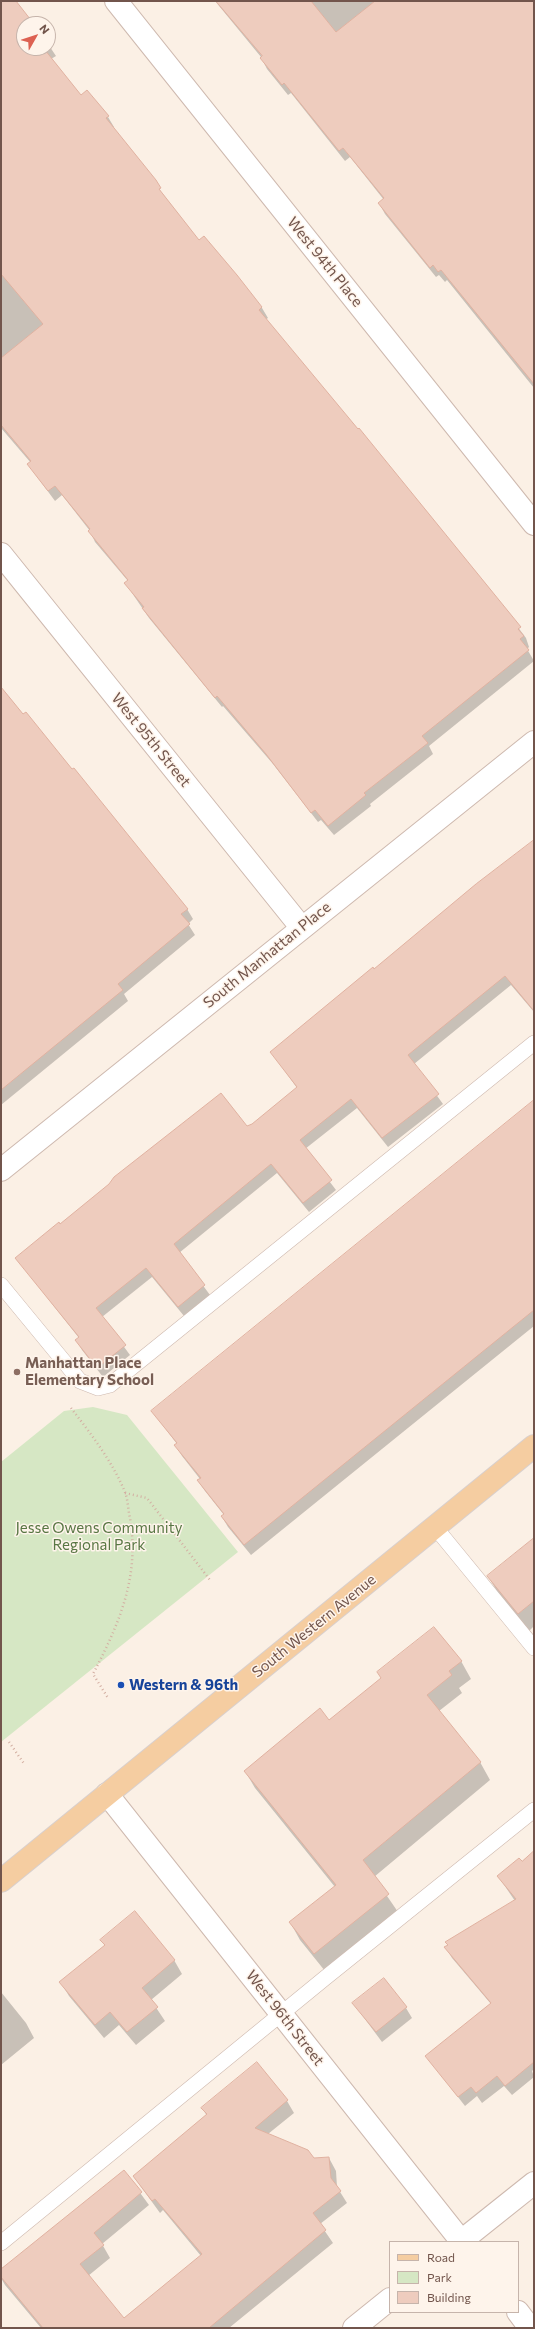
<!DOCTYPE html>
<html>
<head>
<meta charset="utf-8">
<style>
  body { margin:0 }
  #map { position:relative; width:535px; height:2329px; overflow:hidden; background:#fbf0e5; font-family:Commissioner,sans-serif }
  canvas { display:block }
  .frame { position:absolute; inset:0; border:2px solid #72554c; pointer-events:none }
  .legend { position:absolute; left:389px; top:2241px; width:130px; height:72px; box-sizing:border-box; background:#fef4eb; border:1px solid #c6b4ab; margin:0; padding:5px 7px; list-style:none; font-size:12px; color:#72554c }
  .legend li { display:flex; align-items:center; gap:8px; height:20px }
  .legend b { width:20px; border:1px solid #c6b4ab }
  .north { position:absolute; left:16px; top:16px; width:40px; height:40px; box-sizing:border-box; background:#fef4eb; border:1px solid #c6b4ab; border-radius:50%; rotate:51deg; font-size:11px; font-weight:700; line-height:16px; text-align:center; color:#72554c }
  .north::after { content:''; display:block; margin:auto; width:14px; height:18px; background:#dd6152; clip-path:polygon(50% 0,100% 100%,50% 72%,0 100%) }
</style>
</head>
<body>
<div id="map">
<canvas width="535" height="2329"></canvas>
<div class="frame"></div>
<ul class="legend">
<li><b style="height:5px;background:#f5cda1"></b>Road</li>
<li><b style="height:11px;background:#d6e7c4"></b>Park</li>
<li><b style="height:11px;background:#eeccbe"></b>Building</li>
</ul>
<div class="north">N</div>
</div>
<script>
const g = document.querySelector('canvas').getContext('2d');
g.lineJoin = 'round';
function fillPath(path, color) { g.fillStyle = color; g.fill(path, 'evenodd'); }
function trace(path, color, width, dash) { g.strokeStyle = color; g.lineWidth = width; g.lineCap = dash ? 'butt' : 'round'; g.setLineDash(dash || []); g.stroke(path); }
function write(font, color, halo, rows, align = 'center') {
  g.font = font + ' Commissioner,sans-serif'; g.lineWidth = 3; g.setLineDash([]); g.textBaseline = 'middle'; g.strokeStyle = halo; g.fillStyle = color; for (const [text, x, y, turn = 0] of rows) {
    g.save(); g.translate(x, y); g.rotate((+turn || 0) * Math.PI / 180); g.textAlign = isNaN(turn) ? turn : align; if (halo) g.strokeText(text, 0, 0); g.fillText(text, 0, 0); g.restore();
  }
}
fillPath(new Path2D(`
  M93,1407L127,1415L238,1552L1,1742V1462L64,1411Z`), '#d6e7c4');
fillPath(new Path2D(`
  M1,1H14L32,24H24V48H48V44L56,56L51,59L81,96L108,117L114,127L112,128L199,241L236,276L262,308L268,318L265,320L488,587L526,638L529,647L527,649L534,661L429,746L433,754L370,804L371,806L334,835L321,820L318,822L273,764L223,706L222,707L149,618L132,593L126,583L128,581L95,542L90,531L62,495L55,501L35,474L29,464L31,463L1,428Z
  M215,1H534V388L447,280L445,282L439,275L436,277L385,214L379,203L384,200L350,157L345,161L291,93L288,95L267,69L261,57Z
  M1,688L187,909L193,919L188,924L195,935L124,994L128,1001L1,1105Z
  M534,841V1012L511,985L414,1064L443,1104L388,1147L357,1108L305,1149L336,1190L309,1212L277,1173L179,1253L210,1295L184,1316L152,1277L102,1317L130,1355L103,1377L82,1350L76,1340L79,1338L16,1258L60,1225L253,1124L297,1088L272,1053Z
  M534,1101V1326L251,1555L228,1527L222,1517L224,1515L205,1491L198,1481L200,1479L182,1456L175,1445L177,1444L152,1411Z
  M534,1538V1626L529,1631L498,1593L488,1576Z
  M461,1661L471,1679L459,1688L462,1693L439,1711L480,1762L490,1780L374,1877L398,1912L325,1971L300,1940L290,1922L335,1887L255,1788L245,1771L329,1721Z
  M534,1853V2069L532,2071L534,2077L512,2095L504,2086L482,2103L477,2096L465,2106L426,2056L491,2004L452,1958L446,1948L515,1901L498,1876L522,1862Z
  M101,1940L174,1960L182,1974L151,2000L165,2021L136,2045L119,2025L104,2038L69,1996L61,1983L105,1946Z
  M1,1992L26,2023L34,2038L1,2065Z
  M353,2003L406,2008L412,2018L382,2042Z
  M257,2064L287,2101L294,2113L268,2134L313,2159L329,2158L336,2171L337,2187L347,2203L320,2224L333,2243L229,2328H41L5,2285L1,2278V2270L124,2171L149,2205L102,2244L110,2258L88,2276L123,2319L201,2256L163,2210L160,2213L134,2177L207,2116L202,2108Z`), '#0003');
const building = new Path2D(`
  M1,1H16L34,24H24V48H47L45,50L81,95L87,90L109,116L106,118L156,180L161,188L159,189L199,240L204,236L237,275L262,307L259,310L358,429L359,428L521,627L518,629L524,636L520,639L529,650L422,736L428,743L364,793L366,795L328,826L315,810L311,813L266,754L217,696L215,698L142,608L144,607L124,583L128,580L88,531L90,529L55,486L48,491L27,464L31,461L1,425V358L43,324L1,274Z
  M216,1H311L336,32L375,1H534V384L441,270L438,272L433,265L430,268L378,203L384,198L343,148L339,151L284,83L282,85L260,58L262,56Z
  M1,687L23,714L26,712L72,769L74,768L188,909L181,914L190,924L118,984L123,990L1,1090Z
  M534,840V1011L505,976L408,1055L439,1094L382,1138L351,1099L300,1140L332,1180L303,1203L271,1164L174,1244L205,1285L178,1307L146,1268L96,1308L126,1345L97,1368L75,1340L79,1337L15,1258L59,1222L60,1224L109,1184L114,1177L221,1093L247,1126L252,1124L297,1087L270,1052L373,967L374,969L476,884Z
  M534,1100V1310L244,1545L221,1516L224,1514L197,1480L201,1478L174,1445L177,1443L151,1411Z
  M534,1538V1601L518,1614L487,1576Z
  M434,1627L462,1661L449,1671L452,1675L427,1695L481,1762L363,1860L389,1894L314,1954L289,1922L336,1885L244,1771L320,1708L329,1720L381,1678L377,1672Z
  M534,1851V2062L505,2086L497,2076L476,2093L471,2087L458,2097L425,2056L491,2003L444,1947L448,1945L445,1942L516,1899L497,1876L519,1858L522,1861Z
  M135,1911L175,1960L142,1988L158,2007L127,2032L110,2012L95,2025L59,1982L105,1945L100,1940Z
  M384,1978L407,2007L376,2032L352,2003Z
  M257,2062L288,2100L255,2128L308,2150L314,2158L329,2157L331,2178L341,2191L313,2213L326,2230L209,2328H43L1,2277V2269L124,2170L142,2192L94,2233L104,2245L80,2264L124,2318L202,2254L155,2199L152,2201L133,2176L207,2114L201,2108Z`);
fillPath(building, '#eeccbe');
trace(building, '#e0b1a0', 1);
const lane = new Path2D(`
  M1,1285L80,1381L98,1388L110,1385L534,1043
  M435,1527L534,1648
  M1,2243L325,1978L534,1810`);
const street = new Path2D(`
  M116,1L534,524
  M1,554L301,927
  M1,1170L534,742
  M107,1794L462,2242
  M460,2242L534,2183
  M518,2312L530,2328
  M354,2328L390,2299`);
const primary = new Path2D(`
  M1,1881L534,1446`);
trace(lane, '#ceb9af', 16);
trace(street, '#ceb9af', 24);
trace(primary, '#d8cfcd', 24);
trace(new Path2D(`
  M71,1408C91,1434 112,1461 125,1492C128,1500 128,1510 130,1518C140,1577 119,1624 93,1674L108,1698
  M125,1493L147,1498L210,1580
  M9,1742L25,1765`), '#d3afa2', 2.5, [1, 3]);
trace(lane, '#fff', 15);
trace(street, '#fff', 22);
trace(primary, '#f5cda1', 22);
for (const [x, y, r, color] of [
  [17,1372,4,"#8d6e63"],
  [121,1685,4,"#1a4fb4"]
]) { const dot = new Path2D(); dot.arc(x, y, r, 0, 2 * Math.PI); g.fillStyle = color; g.fill(dot); trace(dot, '#fef4eb', 1.5); }
write('15px', '#72554c', '#fef4eb', [
  ["West 94th Place",325,262,51],
  ["West 95th Street",151,740,51],
  ["South Manhattan Place",267,955,-39],
  ["South Western Avenue",314,1626,-39],
  ["West 96th Street",285,2018,52]
]);
write('bold 15px', '#785e54', '#fef4eb', [
  ["Manhattan Place",25,1363],
  ["Elementary School",25,1380]
], 'left');
write('15px', '#597744', '#fef4eb', [
  ["Jesse Owens Community",99,1528],
  ["Regional Park",99,1545]
]);
write('bold 15px', '#164399', '#fef4eb', [
  ["Western & 96th",129,1685]
], 'left');
</script>
</body>
</html>
